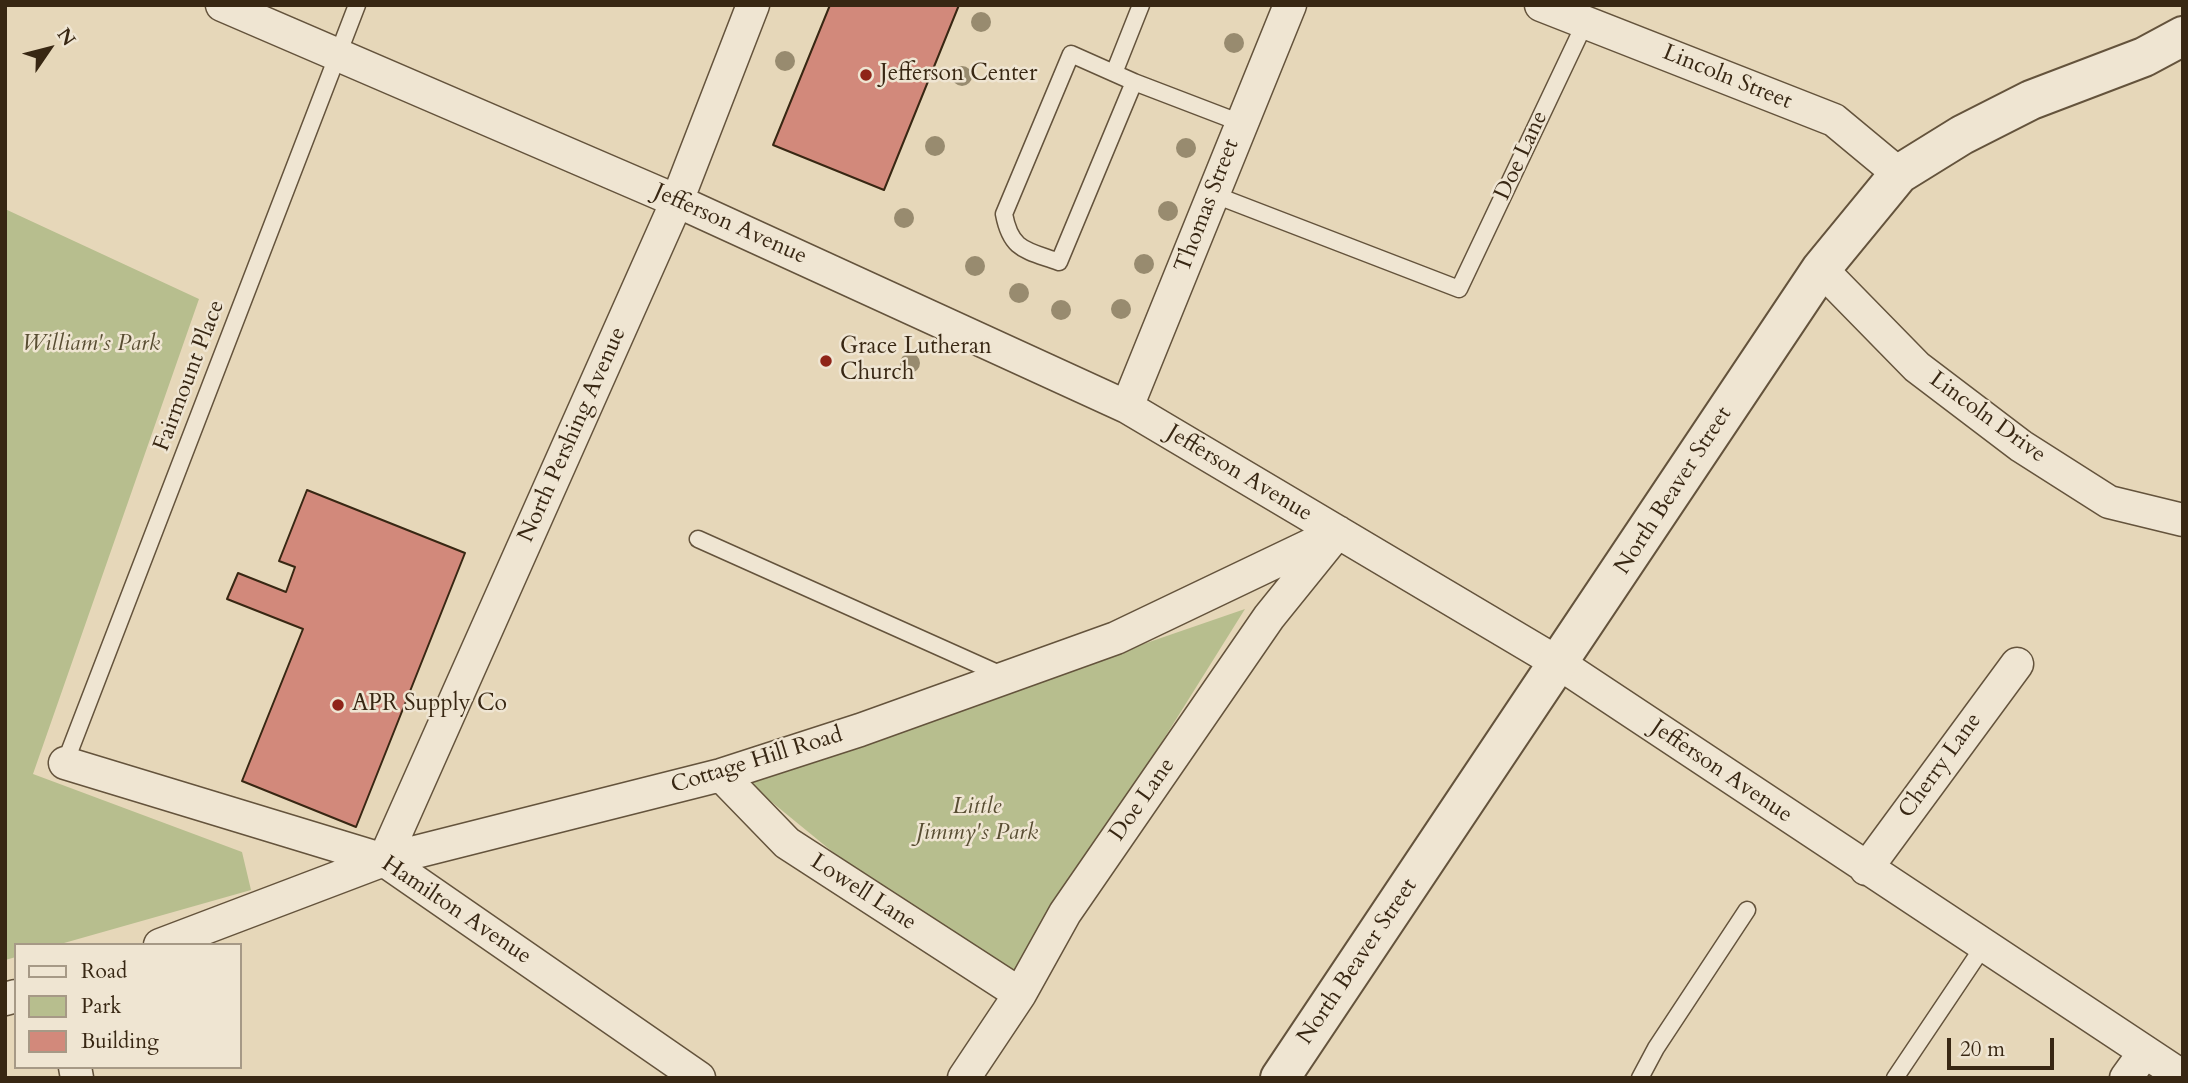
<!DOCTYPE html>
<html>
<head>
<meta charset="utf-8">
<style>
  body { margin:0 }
  #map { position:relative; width:2188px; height:1083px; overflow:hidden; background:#e6d7b9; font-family:Cardo,serif }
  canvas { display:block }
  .frame { position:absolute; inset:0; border:7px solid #382713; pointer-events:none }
  .legend { position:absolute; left:14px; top:943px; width:228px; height:126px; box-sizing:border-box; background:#efe5d2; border:2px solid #a69986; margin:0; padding:9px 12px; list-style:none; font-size:21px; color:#382713 }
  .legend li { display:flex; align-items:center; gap:14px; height:35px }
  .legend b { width:35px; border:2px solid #a69986 }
  .north { position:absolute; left:14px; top:14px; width:70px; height:70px; -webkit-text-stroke:5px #efe5d2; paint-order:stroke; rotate:55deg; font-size:19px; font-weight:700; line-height:28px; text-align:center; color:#382713 }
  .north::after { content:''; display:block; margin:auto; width:24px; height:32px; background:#382713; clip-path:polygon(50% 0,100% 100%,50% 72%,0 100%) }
  .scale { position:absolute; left:1947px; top:1038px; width:107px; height:32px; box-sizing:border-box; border:4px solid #382713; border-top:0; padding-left:9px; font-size:21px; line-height:24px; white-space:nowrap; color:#382713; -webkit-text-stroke:5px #efe5d2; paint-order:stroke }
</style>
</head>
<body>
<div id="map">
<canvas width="2188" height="1083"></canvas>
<div class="frame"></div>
<ul class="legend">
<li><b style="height:9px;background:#efe5d2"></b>Road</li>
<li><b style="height:19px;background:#b7be8e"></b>Park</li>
<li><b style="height:19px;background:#d2897b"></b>Building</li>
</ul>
<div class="north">N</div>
<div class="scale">20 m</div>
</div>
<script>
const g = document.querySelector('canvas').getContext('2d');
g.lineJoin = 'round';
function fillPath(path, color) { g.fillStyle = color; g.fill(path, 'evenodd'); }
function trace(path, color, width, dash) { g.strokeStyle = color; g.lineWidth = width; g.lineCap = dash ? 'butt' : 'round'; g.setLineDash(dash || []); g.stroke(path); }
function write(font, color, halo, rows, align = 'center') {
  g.font = font + ' Cardo,serif'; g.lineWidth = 5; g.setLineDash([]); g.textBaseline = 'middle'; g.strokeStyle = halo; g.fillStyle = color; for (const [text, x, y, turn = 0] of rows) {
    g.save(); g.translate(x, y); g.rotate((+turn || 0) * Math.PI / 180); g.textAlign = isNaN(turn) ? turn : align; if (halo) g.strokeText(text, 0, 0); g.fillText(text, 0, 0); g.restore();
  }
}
fillPath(new Path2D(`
  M5,209L199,299L33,774L242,852L251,890L57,945H16V957L5,960Z
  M1245,609L1005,993L746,781Z`), '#b7be8e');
const building = new Path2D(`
  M830,5H959L884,190L773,145Z
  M307,490L465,553L356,827L242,781L303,629L227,599L238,573L286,592L295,567L279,561Z`);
fillPath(building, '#d2897b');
trace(building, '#382713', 2);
const service = new Path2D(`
  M1071,54L1134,82L1059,262C1026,250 1011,251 1004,214Z
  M1114,73L1141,5
  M1134,82L1241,123
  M1215,195L1459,289L1585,23
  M698,539L1004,676
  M65,763L357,5
  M1640,1078L1656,1048L1747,910
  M1895,1078L1983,947`);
const minor = new Path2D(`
  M222,5L677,201L1127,407L1560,664L2183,1077
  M1541,5L1834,120L1899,174
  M1821,269L1917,367L2021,446L2109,502L2183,520
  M1127,407L1290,5
  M65,763L384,860L699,1078
  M721,775L787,843L1020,994
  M384,860L677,201L753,5
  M1866,869L2017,664
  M160,945L384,860L721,775L860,730L1116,638L1338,532
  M5,999L16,996
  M75,1067L77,1078
  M964,1078L1020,994L1065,913L1269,617L1332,539
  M2126,1078L2144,1053`);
const tertiary = new Path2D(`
  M1280,1078L1821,269L1899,174L1962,135L2031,100L2144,57L2183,36`);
trace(service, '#64533c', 19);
trace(minor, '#64533c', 35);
trace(tertiary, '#64533c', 42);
trace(service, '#efe5d2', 16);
trace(minor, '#efe5d2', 32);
trace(tertiary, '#efe5d2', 38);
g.fillStyle = '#988b6f';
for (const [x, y] of [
  [981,22],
  [1234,43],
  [785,61],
  [962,76],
  [935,146],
  [1186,148],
  [1168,211],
  [904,218],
  [1144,264],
  [975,266],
  [1019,293],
  [1121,309],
  [1061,310],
  [910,363]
]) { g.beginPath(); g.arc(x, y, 10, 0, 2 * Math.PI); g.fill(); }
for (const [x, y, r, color] of [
  [866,75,7,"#8f2418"],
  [826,361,7,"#8f2418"],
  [338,705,7,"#8f2418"]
]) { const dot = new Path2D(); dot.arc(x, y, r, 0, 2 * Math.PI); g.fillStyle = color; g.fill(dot); trace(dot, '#efe5d2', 2.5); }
write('23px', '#382713', '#efe5d2', [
  ["Jefferson Center",880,75],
  ["Grace Lutheran",840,348],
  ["Church",840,374],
  ["APR Supply Co",352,705]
], 'left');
write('23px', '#382713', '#efe5d2', [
  ["Lincoln Street",1727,78,22],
  ["Doe Lane",1522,156,-65],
  ["Thomas Street",1208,206,-69],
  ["Jefferson Avenue",730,225,24],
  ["Fairmount Place",190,376,-69],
  ["Lincoln Drive",1987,418,36],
  ["North Pershing Avenue",573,435,-66],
  ["Jefferson Avenue",1239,474,31],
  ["North Beaver Street",1674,491,-57],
  ["Cottage Hill Road",757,761,-17],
  ["Cherry Lane",1941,766,-54],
  ["Jefferson Avenue",1721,772,34],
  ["Doe Lane",1143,800,-55],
  ["Lowell Lane",863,893,33],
  ["Hamilton Avenue",456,911,34],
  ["North Beaver Street",1358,962,-56]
]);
write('italic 23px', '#584d32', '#efe5d2', [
  ["William's Park",91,345],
  ["Little",977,808],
  ["Jimmy's Park",977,834]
]);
</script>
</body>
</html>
